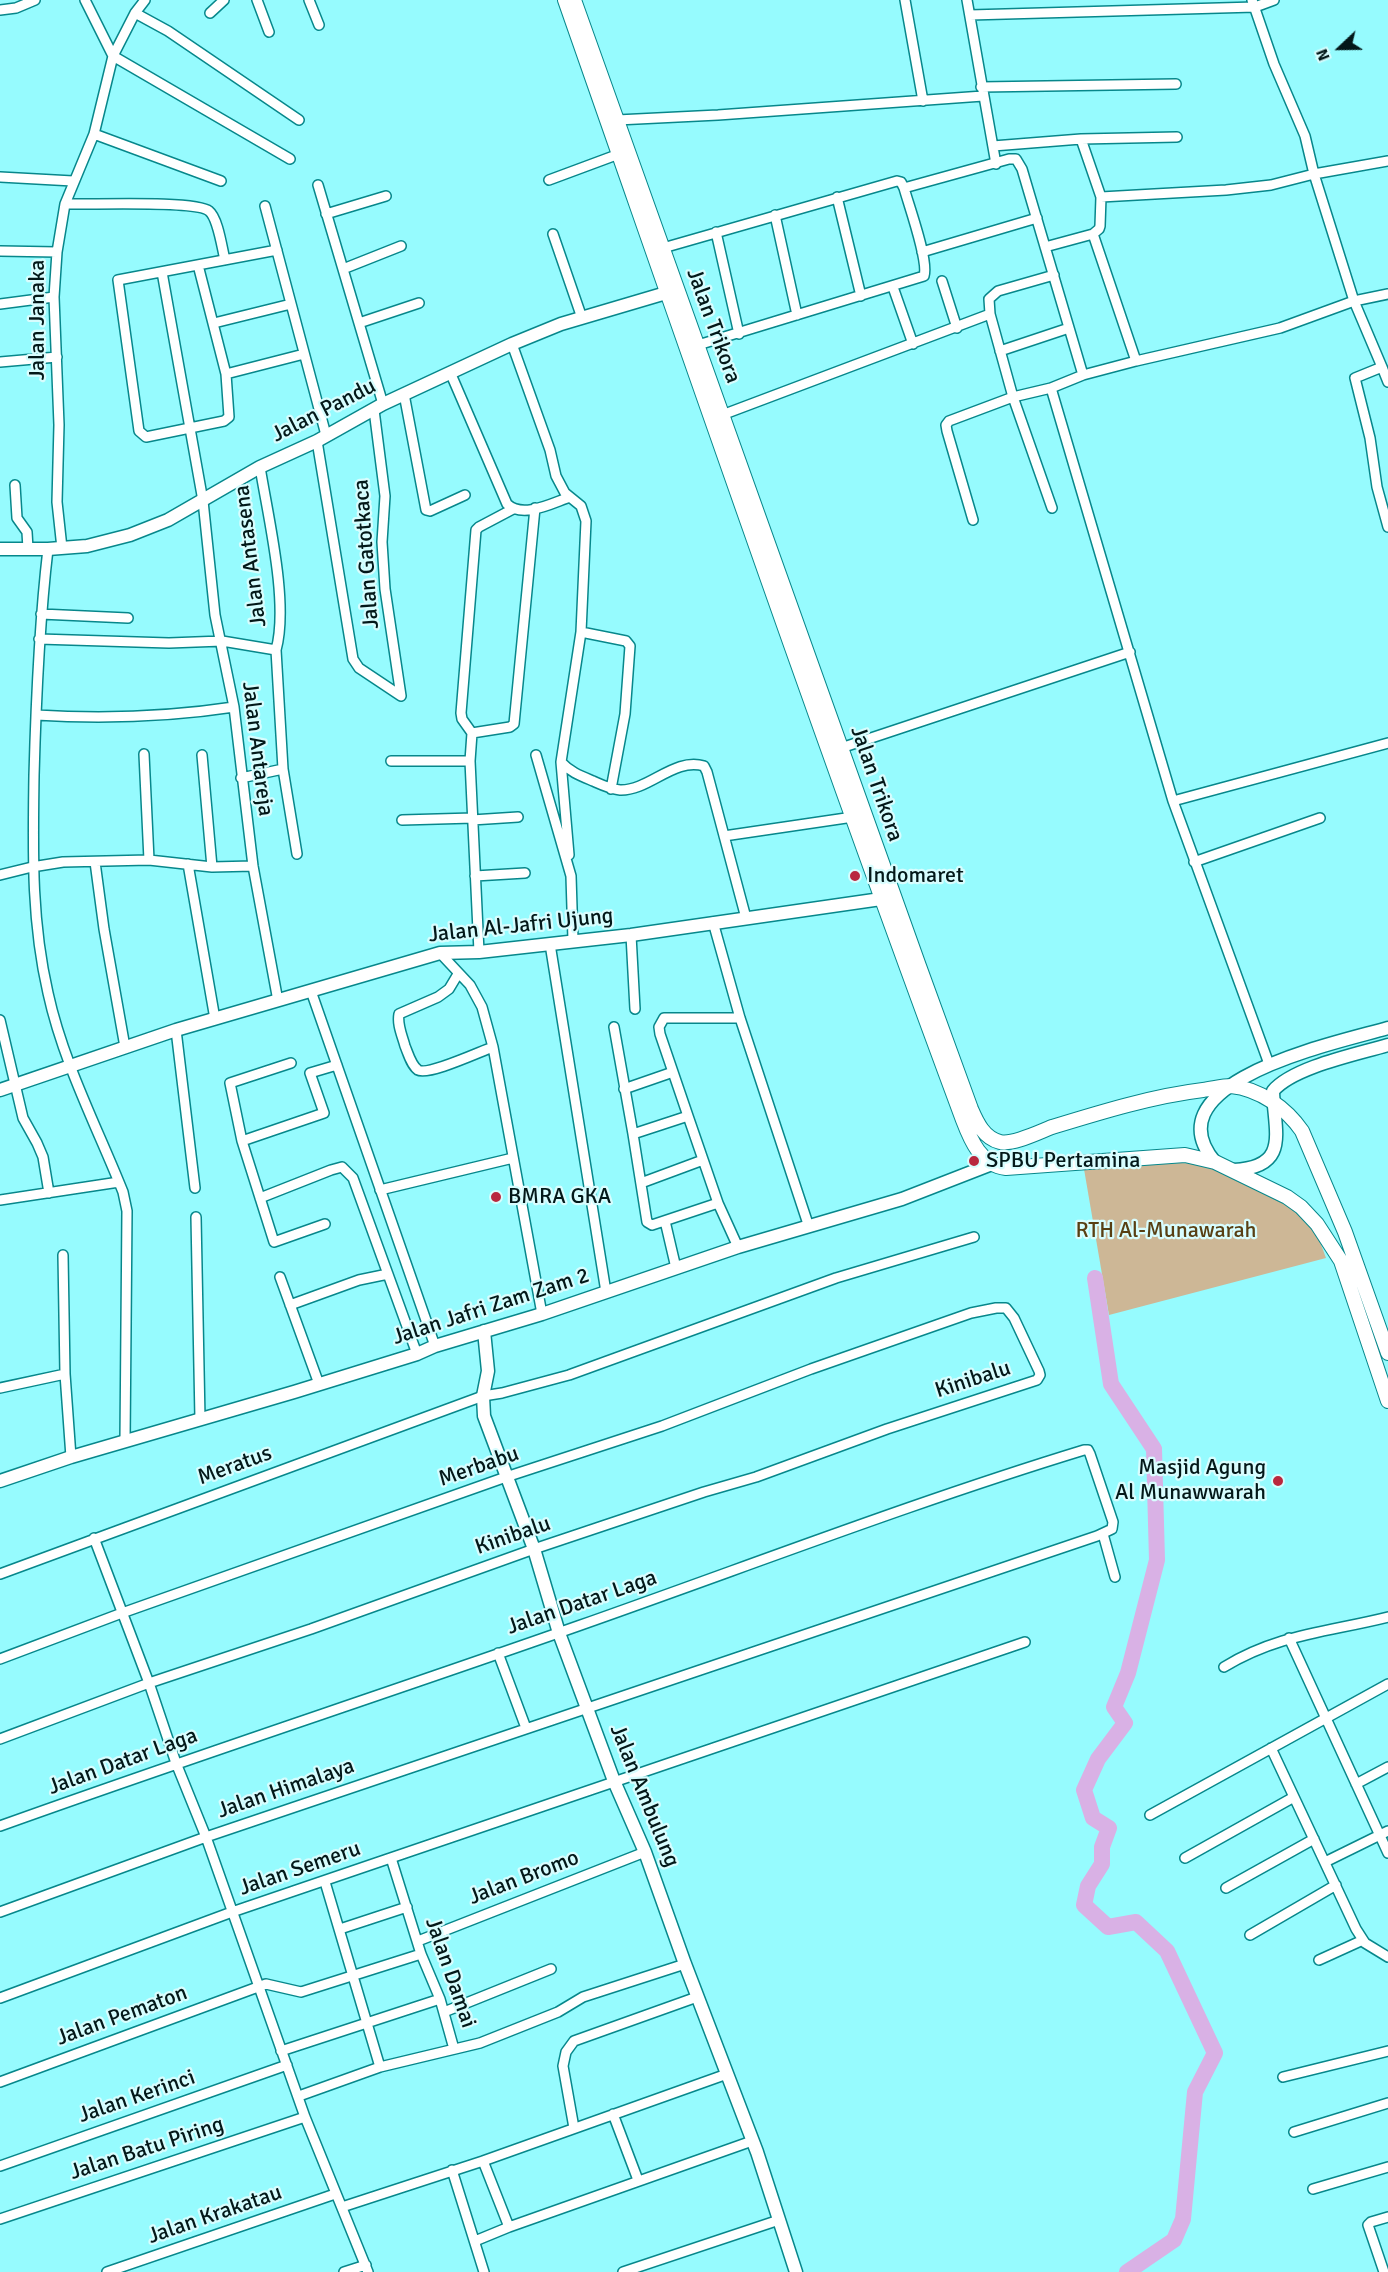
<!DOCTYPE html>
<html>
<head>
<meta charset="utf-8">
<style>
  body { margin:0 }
  #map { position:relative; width:1388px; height:2272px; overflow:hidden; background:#96fbfe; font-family:Signika,sans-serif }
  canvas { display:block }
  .north { position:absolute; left:1310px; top:18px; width:60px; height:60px; -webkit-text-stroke:4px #d8fdfe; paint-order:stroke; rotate:248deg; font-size:16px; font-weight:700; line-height:24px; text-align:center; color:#031819 }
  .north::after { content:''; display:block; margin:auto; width:21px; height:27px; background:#031819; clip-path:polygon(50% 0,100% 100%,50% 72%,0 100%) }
</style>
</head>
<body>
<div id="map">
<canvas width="1388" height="2272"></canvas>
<div class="north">N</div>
</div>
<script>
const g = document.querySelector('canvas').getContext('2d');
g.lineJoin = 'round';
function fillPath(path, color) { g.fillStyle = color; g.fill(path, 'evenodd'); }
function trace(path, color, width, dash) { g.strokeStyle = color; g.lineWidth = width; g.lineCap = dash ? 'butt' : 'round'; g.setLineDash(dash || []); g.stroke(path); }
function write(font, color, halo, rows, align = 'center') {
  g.font = font + ' Signika,sans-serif'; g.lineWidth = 4.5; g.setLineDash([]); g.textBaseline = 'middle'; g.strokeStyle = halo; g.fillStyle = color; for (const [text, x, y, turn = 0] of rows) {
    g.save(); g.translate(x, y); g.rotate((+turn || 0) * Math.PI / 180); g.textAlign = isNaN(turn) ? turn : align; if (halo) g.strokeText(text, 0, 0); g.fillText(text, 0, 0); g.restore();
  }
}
fillPath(new Path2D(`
  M1180,1163L1208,1164L1285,1203L1305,1220L1319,1239L1326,1258L1109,1315L1084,1169Z`), '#cdb796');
trace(new Path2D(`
  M1095,1278L1111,1384L1154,1449L1157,1560L1128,1673L1114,1707L1125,1723L1098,1759L1084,1790L1093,1818L1109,1828L1102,1847V1864L1088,1886L1084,1905L1108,1927L1136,1922L1167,1951L1215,2053L1195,2092L1183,2219L1174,2240L1127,2272`), '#d9b1e5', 16);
const street = new Path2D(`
  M85,0L113,56L290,159
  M257,0L269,32
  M309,0L319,25
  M905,0L923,101
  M967,0L996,164
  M1252,0L1274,64L1305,136L1314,174L1354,301L1382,367L1355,378L1370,438L1377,487L1388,527
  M0,10L16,8L35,0
  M135,13L168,31L299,120
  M210,13L224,0
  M970,15L1255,7L1274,0
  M981,87L1176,84
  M617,120L718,115L983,96
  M94,134L221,181
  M1081,139L1177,137
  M993,146L1081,139L1101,197L1100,226L1099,229L1093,234L1136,361
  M0,177L73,181
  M549,180L619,154
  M318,185L383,404
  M904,188L1009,159H1016L1022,169L1083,375
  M837,197L861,296
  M1101,197L1226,190L1271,185L1314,174L1388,161
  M65,204C89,205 196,200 209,211C218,218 222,248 225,260
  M265,206L326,435
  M326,214L386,196
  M775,215L797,315
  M716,232L739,334
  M553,234L582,318
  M1045,247L1093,234
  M663,248L897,181L901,182L904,188C909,206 929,261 924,276L698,345
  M0,251L57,252
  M922,252L1037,218
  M198,265L226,374L229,417L224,421L146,437L139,431L118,280L277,250
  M343,269L401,246
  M162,272L203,501L215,615L234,707L253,866L278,1001
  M942,281L957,328
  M894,290L913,344
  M0,304L54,297
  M214,323L291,304
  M359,323L419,303
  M512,344L550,450L556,476L565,493L581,506L586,521L581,632L561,762C570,772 581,776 593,781C602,785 610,789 620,790C649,791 674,757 704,766L707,772L746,918
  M1000,351L1069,328
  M0,362L57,357
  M1382,367L1388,382
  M450,372L507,504C523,519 552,503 570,497
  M226,374L304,354
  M1051,388L1173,801L1269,1064
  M404,394L426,510L430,511L465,495
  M374,410L385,496L382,542L385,589L401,696
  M722,415L990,314
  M317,441L353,659L359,668L401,696
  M260,467C268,517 289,603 276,650L283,769L297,854
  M15,485L17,518L27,532L28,549
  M1052,508L1013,397L990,314L989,299L998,291L1054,275
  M973,520L947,431L946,425L949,421L1013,397L1051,388L1083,375L1136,361L1280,328L1354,301L1388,294
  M62,548L57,502L59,425L54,297L57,252L65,204L94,134L113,56L135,13L145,0
  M48,549C39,625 36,700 34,776C33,850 31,919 48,993C63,1062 97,1127 123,1192L127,1211L125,1441
  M41,614L128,618
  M581,632L626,641L630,646L625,714L611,789
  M39,639L169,643L222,641L276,650
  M36,715C102,719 168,717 234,707
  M472,733L510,727L514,724L535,508
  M841,748L1130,652
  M144,754L149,860
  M202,755L212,867
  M536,755L571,876L573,940
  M391,761H470
  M561,762L569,855
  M241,778L283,769
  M1173,801L1388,743
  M402,820L473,818
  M472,820L518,817
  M724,836L853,817
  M95,862L104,929L125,1047
  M1194,862L1320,818
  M188,864L215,1019
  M0,875L32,867L63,862L149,860L212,867L253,866
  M475,876L525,873
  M713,922L740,1018L809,1227
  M631,935L635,1009
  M550,944L606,1292
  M479,952L470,761L472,733L462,719L461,713L476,530L479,527L513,509
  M440,953L470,985L482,1007L493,1047L542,1314
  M458,974L449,989L438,997L399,1014C397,1025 402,1035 405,1046C408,1053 411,1065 418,1070C428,1076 481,1051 493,1047
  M311,991L435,1346
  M0,1020L23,1118L37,1143L43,1157L49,1193
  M614,1027L633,1134L688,1116L660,1034L659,1027L664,1018H740
  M176,1030L195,1188
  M291,1063L230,1083L242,1141L274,1242L325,1224
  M624,1089L673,1072
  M633,1134L647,1222L652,1225L718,1203L688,1116
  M242,1141L324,1113L310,1073L337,1065
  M641,1183L703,1160
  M380,1190L513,1158
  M260,1198L331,1170L342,1167L353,1178L417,1354
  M0,1200L119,1182
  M718,1203L738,1247
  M196,1217L200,1419
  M665,1221L676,1268
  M63,1255L65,1374L71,1457
  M280,1277L319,1384
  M290,1305L359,1280L388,1274
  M0,1388L65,1374
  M1103,1534L1115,1577
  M94,1538L149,1683L176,1763L206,1837L305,2117L368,2272
  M0,1574L483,1396L502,1393L569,1375L836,1278L974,1237
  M1289,1638L1388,1853
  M498,1653L526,1728
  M0,1659L122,1613L506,1477L662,1426L811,1369L971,1313L996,1308H1006L1014,1318L1039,1371L1040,1375L1037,1380L887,1429L756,1477L704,1492L534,1549L311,1629L149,1683L0,1739
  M1224,1667C1278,1634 1328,1632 1388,1617
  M1271,1748L1356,1929L1365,1943L1388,1957
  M1356,1784L1388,1767
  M1150,1815L1388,1684
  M0,1826C192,1757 385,1694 578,1626C746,1567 914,1502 1084,1450H1088L1090,1454L1113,1522L1112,1529L1097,1536L206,1837L0,1912
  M391,1858L421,1954L440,1999L454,2049
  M1185,1858L1294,1797
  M1325,1862L1388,1831
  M325,1882L380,2067
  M1226,1888L1314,1839
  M340,1929L407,1907
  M1250,1935L1336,1885
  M418,1941L645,1852
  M1319,1960L1363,1940
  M0,1998L232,1912L1025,1642
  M444,2012L551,1969
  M281,2051L440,1999
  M1283,2077L1388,2051
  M0,2082L266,1984L301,1992L421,1954
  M299,2096L380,2067L480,2043L558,2012L583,1997L685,1964
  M613,2114L638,2180
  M574,2128L563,2066L566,2052L574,2041L697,1997
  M1294,2132L1388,2103
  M483,2161L509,2227L752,2141
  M0,2166L287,2065
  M452,2170L484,2272
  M1313,2189L1388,2167
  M342,2207L483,2161L727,2074
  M0,2219L305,2117
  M475,2241L509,2227
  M107,2272L335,2194
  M344,2272L366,2265
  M623,2272L779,2220
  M1384,2272L1368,2225L1371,2222L1388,2217`);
const secondary = new Path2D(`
  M0,549H48L87,546L130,535L168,520L260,467L317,441L383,404L512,344L561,324L666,293
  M0,1090L176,1030L440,953L479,952L631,935L881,899
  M1215,1162C1147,1081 1341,1042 1388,1028
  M1234,1170C1291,1167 1274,1131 1273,1091C1293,1067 1358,1054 1388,1045
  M484,1331L488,1371L483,1396L484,1416L534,1549L559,1633L614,1781L645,1852L685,1964L757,2152L796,2272
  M0,1481L71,1457L294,1392L417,1354L435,1346L542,1314L738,1247L902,1199L992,1164`);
const primary = new Path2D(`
  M565,0C696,374 825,749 963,1120C971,1141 981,1165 1006,1168L1185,1155L1215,1162L1287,1197L1301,1207L1317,1224L1341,1261L1388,1401
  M574,0L919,966L971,1109C977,1123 984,1138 1000,1142C1013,1145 1039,1132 1052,1127C1101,1112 1153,1096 1203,1090C1212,1089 1222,1086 1231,1086C1260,1089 1286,1108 1302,1131L1345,1232L1388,1353`);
trace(street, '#07878b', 12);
trace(secondary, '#07878b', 15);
trace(primary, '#07878b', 16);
trace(street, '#fff', 9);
trace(secondary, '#fff', 12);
trace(primary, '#fff', 14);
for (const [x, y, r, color] of [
  [855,876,6,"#b9273e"],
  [974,1161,6,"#b9273e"],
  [496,1197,6,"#b9273e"],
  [1278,1481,6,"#b9273e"]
]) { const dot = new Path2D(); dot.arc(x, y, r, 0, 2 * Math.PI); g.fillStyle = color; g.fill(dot); trace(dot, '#d8fdfe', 2); }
write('22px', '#031819', '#d8fdfe', [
  ["Jalan Janaka",38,320,-90],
  ["Jalan Trikora",713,326,70],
  ["Jalan Pandu",324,411,-27],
  ["Jalan Gatotkaca",367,554,-94],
  ["Jalan Antasena",251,556,-97],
  ["Jalan Antareja",257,749,83],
  ["Jalan Trikora",876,784,71],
  ["Jalan Al-Jafri Ujung",521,926,-6],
  ["Jalan Jafri Zam Zam 2",491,1307,-18],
  ["Kinibalu",973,1380,-18],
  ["Meratus",235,1466,-20],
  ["Merbabu",479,1467,-19],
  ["Kinibalu",513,1536,-19],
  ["Jalan Datar Laga",582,1603,-19],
  ["Jalan Datar Laga",123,1762,-20],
  ["Jalan Himalaya",286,1789,-19],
  ["Jalan Ambulung",644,1796,68],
  ["Jalan Semeru",300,1869,-19],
  ["Jalan Bromo",524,1878,-21],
  ["Jalan Damai",450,1973,71],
  ["Jalan Pematon",122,2016,-20],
  ["Jalan Kerinci",137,2097,-19],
  ["Jalan Batu Piring",147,2149,-18],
  ["Jalan Krakatau",215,2215,-19]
]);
write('22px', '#031819', '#d8fdfe', [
  ["Indomaret",867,876],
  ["SPBU Pertamina",986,1161],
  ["BMRA GKA",508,1197],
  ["Masjid Agung",1266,1468,"right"],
  ["Al Munawwarah",1266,1493,"right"]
], 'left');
write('22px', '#583f13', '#d8fdfe', [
  ["RTH Al-Munawarah",1166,1231]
]);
</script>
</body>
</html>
